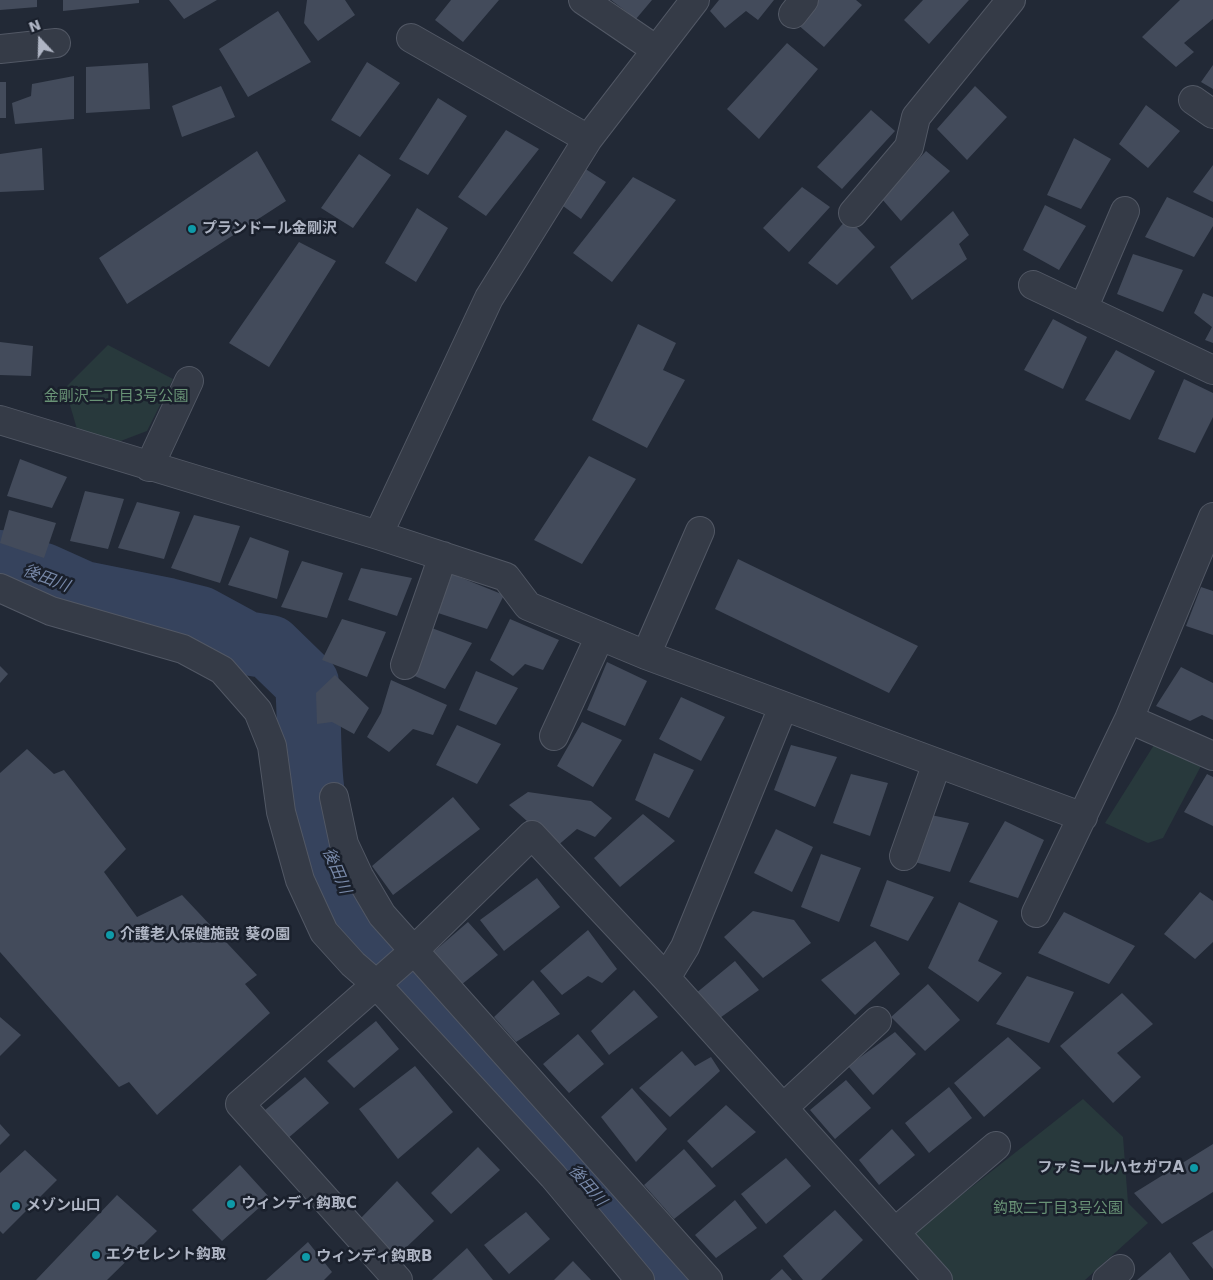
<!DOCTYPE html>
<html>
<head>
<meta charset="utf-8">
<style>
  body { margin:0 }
  #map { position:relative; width:1213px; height:1280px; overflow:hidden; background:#222936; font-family:"DejaVu Sans",sans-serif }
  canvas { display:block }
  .north { position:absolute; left:15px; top:15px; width:50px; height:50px; -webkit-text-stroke:4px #1a202c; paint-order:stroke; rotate:339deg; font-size:14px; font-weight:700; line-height:20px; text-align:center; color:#afb5c4 }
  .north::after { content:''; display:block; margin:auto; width:18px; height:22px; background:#afb5c4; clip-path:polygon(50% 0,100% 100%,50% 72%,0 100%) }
</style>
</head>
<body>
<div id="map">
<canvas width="1213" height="1280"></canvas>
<div class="north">N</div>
</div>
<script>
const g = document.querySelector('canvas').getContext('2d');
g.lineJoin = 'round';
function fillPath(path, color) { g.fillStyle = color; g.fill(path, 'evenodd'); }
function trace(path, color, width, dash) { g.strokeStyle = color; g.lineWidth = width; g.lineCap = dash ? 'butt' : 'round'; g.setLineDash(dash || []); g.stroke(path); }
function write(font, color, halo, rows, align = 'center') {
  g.font = font + ' "DejaVu Sans","Noto Sans JP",sans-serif'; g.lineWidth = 5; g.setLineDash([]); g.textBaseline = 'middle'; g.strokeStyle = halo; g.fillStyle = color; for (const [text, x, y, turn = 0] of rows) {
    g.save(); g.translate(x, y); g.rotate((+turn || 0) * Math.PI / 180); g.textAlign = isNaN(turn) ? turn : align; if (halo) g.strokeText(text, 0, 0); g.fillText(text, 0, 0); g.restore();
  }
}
fillPath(new Path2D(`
  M108,345L173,379L147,431L118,442L79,436L65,388Z
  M1154,745L1201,766L1163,838L1148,843L1105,823Z
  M1083,1099L1123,1137L1128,1203L1148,1223L1085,1280H952L911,1235Z`), '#28393c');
trace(new Path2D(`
  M0,562L43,575L83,593L168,610L200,618L246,643L270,647L307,683C311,735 306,786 322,837C350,932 424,1003 489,1076C548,1144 608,1212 668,1280`), '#36435d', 64);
fillPath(new Path2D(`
  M0,0H37V7L0,10Z
  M63,0H139V3L63,11Z
  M169,0H217L184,19Z
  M307,0H345L355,15L318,41L304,23Z
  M451,0H499L463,42L435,20Z
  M611,0H652L636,19Z
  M719,0H774L758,20L746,11L725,28L710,11Z
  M819,0H856L862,5L824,47L797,24Z
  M923,0H969L929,44L904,20Z
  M1180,0H1213V19L1184,43L1194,52L1176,67L1142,37Z
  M278,11L311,62L248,97L219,49Z
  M787,43L818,69L759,139L727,109Z
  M367,62L400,83L360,137L331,120Z
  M148,63L150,109L86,113V67Z
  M1213,65V89L1201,82Z
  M74,76V119L15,124L12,103L31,96L32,84Z
  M0,82H6V118H0Z
  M221,86L235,117L182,137L172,106Z
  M975,86L1007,117L967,160L937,129Z
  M438,98L467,116L428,175L399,159Z
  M1146,105L1180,131L1148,168L1119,144Z
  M871,110L895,131L842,189L817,167Z
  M506,130L539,149L486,216L458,197Z
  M1074,138L1111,159L1081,209L1047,195Z
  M42,148L44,190L0,192V154Z
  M257,151L286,201L127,304L99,258Z
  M926,151L950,171L901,221L882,199Z
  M359,154L391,175L353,228L321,208Z
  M1213,165V202L1193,192Z
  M584,168L606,182L581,219L563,206Z
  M633,177L676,200L612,282L573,253Z
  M802,187L830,207L789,252L763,228Z
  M1167,197L1213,218V226L1194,257L1145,237Z
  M1045,205L1086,226L1059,270L1023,250Z
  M417,208L448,228L416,282L385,263Z
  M953,211L969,235L959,244L967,259L912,300L890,267Z
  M848,218L875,247L837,285L808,263Z
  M299,242L336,261L269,367L229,343Z
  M1133,254L1183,270L1163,312L1117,294Z
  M1203,293L1213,297V343L1205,340L1212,327L1194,313Z
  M1053,319L1087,337L1063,389L1024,370Z
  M638,324L676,343L663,370L685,380L647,448L592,420Z
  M0,342L33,346L31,376L0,375Z
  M1116,350L1155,371L1130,420L1085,400Z
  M1184,379L1213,393V417L1195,453L1158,439Z
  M589,456L636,479L582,564L534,540Z
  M20,459L67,477L52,508L7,496Z
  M85,491L124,499L108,549L70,541Z
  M137,502L180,512L164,559L118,548Z
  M9,510L56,523L44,558L0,543Z
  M194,515L240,526L220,583L171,568Z
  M250,537L289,551L277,599L228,585Z
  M738,559L918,646L889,693L715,609Z
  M302,561L343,573L327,618L281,607Z
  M361,568L412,578L397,616L348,600Z
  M452,574L504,595L487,629L438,613Z
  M1201,587L1213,591V635L1186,626Z
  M342,619L386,632L367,677L322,660Z
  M510,619L559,640L543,670L525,664L513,676L490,660Z
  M429,627L472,643L445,689L410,674Z
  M607,662L647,681L625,726L587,710Z
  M0,666L8,674L0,683Z
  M1181,667L1213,683V720L1202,715L1190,721L1156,706Z
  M476,671L518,688L496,725L459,710Z
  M335,675L369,708L354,734L332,722L317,724L316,693Z
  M391,680L447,705L433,735L413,729L389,752L367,737L381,713Z
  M681,697L725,717L701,761L659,739Z
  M582,722L622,740L593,787L557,766Z
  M457,725L501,744L477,784L436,765Z
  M791,745L837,757L815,807L774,790Z
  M27,749L54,774L64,770L126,849L104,872L137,917L182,895L257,975L245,984L270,1013L157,1115L129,1082L119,1087L0,952V773Z
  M654,753L694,770L669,818L635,800Z
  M851,774L888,783L870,836L833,823Z
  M1207,774L1213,777V826L1184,812Z
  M528,792L591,801L612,818L595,837L577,829L556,847L509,805Z
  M453,797L480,829L393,895L372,866Z
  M643,814L675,841L620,887L594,858Z
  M931,815L969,823L950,872L915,862Z
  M1005,821L1044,840L1018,898L969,882Z
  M776,829L813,847L792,892L754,873Z
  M821,854L861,868L839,922L801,907Z
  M537,878L560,907L504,951L480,920Z
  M887,880L934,897L908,941L870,926Z
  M1200,892L1213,901V942L1195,959L1164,934Z
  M959,902L998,921L978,961L1002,973L978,1002L928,968Z
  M753,911L794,920L811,943L763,978L724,937Z
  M1064,912L1135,946L1109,984L1038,953Z
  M468,922L498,955L461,985L431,954Z
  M588,930L617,969L602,983L588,976L562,995L540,971Z
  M875,941L900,974L855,1015L821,980Z
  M735,961L759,990L717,1020L695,994Z
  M1027,976L1074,992L1049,1043L996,1024Z
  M533,980L560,1014L516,1042L494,1017Z
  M928,984L960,1020L925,1051L891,1017Z
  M634,990L658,1017L609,1055L591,1031Z
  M1122,993L1153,1024L1117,1053L1141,1077L1113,1103L1060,1046Z
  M0,1017L21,1035L0,1056Z
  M376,1021L399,1049L354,1088L327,1061Z
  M895,1032L916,1054L873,1095L848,1066Z
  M578,1034L604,1064L569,1093L543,1064Z
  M1008,1037L1041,1068L984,1117L954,1083Z
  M682,1051L695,1066L711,1057L720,1071L670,1117L639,1088Z
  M415,1066L453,1112L398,1159L359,1109Z
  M305,1077L329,1103L287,1139L265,1110Z
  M846,1080L871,1108L835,1139L810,1110Z
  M949,1087L972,1118L929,1153L905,1123Z
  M632,1088L667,1129L636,1162L601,1117Z
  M726,1105L756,1132L712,1168L687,1141Z
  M0,1124L10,1135L0,1145Z
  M892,1129L915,1155L879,1185L859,1160Z
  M1213,1144V1192L1162,1224L1134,1193Z
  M478,1147L500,1170L451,1214L431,1193Z
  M684,1149L716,1186L674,1219L644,1185Z
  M25,1150L57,1180L3,1234L0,1231V1173Z
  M786,1158L811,1186L766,1224L741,1194Z
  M240,1165L270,1198L222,1241L192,1210Z
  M397,1181L434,1221L395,1258L360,1219Z
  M117,1195L157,1231L107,1280H36Z
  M735,1200L757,1228L716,1258L695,1235Z
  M835,1210L863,1240L821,1280H803L783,1256Z
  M526,1212L550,1239L509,1274L484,1245Z
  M1213,1230V1269L1192,1243Z
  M308,1242L332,1272L324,1280H266Z
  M467,1248L493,1280H432Z
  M1170,1252L1190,1280H1137Z
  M573,1261L591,1280H554Z
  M782,1269L792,1280H770Z`), '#434b5b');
const minor = new Path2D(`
  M583,0L655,49
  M793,14L804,0
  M411,38L588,139
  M0,49L56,43
  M1193,100L1213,114
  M853,213L909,147L916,117L1011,0
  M1033,285L1213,370
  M1083,309L1125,211
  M0,420L378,535L506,577L528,606L646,655L1083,817
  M149,467L189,381
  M378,535L489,298L588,139L695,0
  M0,588L51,611L183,649L222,670L258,711L272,746L281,812L300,880L324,932L353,964L376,984L553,1176L640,1280
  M646,655L700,531
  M405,665L443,556
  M1129,719L1213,756
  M554,736L600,636
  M334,797L344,844L359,876L382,915L708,1280
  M904,856L937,763
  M1036,913L1129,719L1213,517
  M666,978L685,947L783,707
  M784,1107L877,1021
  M895,1232L996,1146
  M398,1280L240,1104L406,958L532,835L666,978L938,1280
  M1107,1280L1120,1269`);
trace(minor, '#525865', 30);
trace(minor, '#353b47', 28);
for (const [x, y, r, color] of [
  [192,229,5,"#0f9aa8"],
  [110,935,5,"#0f9aa8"],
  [1194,1168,5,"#0f9aa8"],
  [231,1204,5,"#0f9aa8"],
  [16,1206,5,"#0f9aa8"],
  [96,1255,5,"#0f9aa8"],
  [306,1257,5,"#0f9aa8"]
]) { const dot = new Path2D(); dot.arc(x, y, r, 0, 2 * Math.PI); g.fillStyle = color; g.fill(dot); trace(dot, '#1a202c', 2); }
write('bold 15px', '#afb5c4', '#1a202c', [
  ["プランドール金剛沢",202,229],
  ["介護老人保健施設 葵の園",120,935],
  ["ファミールハセガワA",1184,1168,"right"],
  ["ウィンディ鈎取C",241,1204],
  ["メゾン山口",26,1206],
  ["エクセレント鈎取",106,1255],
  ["ウィンディ鈎取B",316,1257]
], 'left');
write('15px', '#699376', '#1a202c', [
  ["金剛沢二丁目3号公園",116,397],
  ["鈎取二丁目3号公園",1058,1209]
]);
write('italic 16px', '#798aaa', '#1a202c', [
  ["後田川",46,579,21],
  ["後田川",336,871,67],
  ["後田川",587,1186,49]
]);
</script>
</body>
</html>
